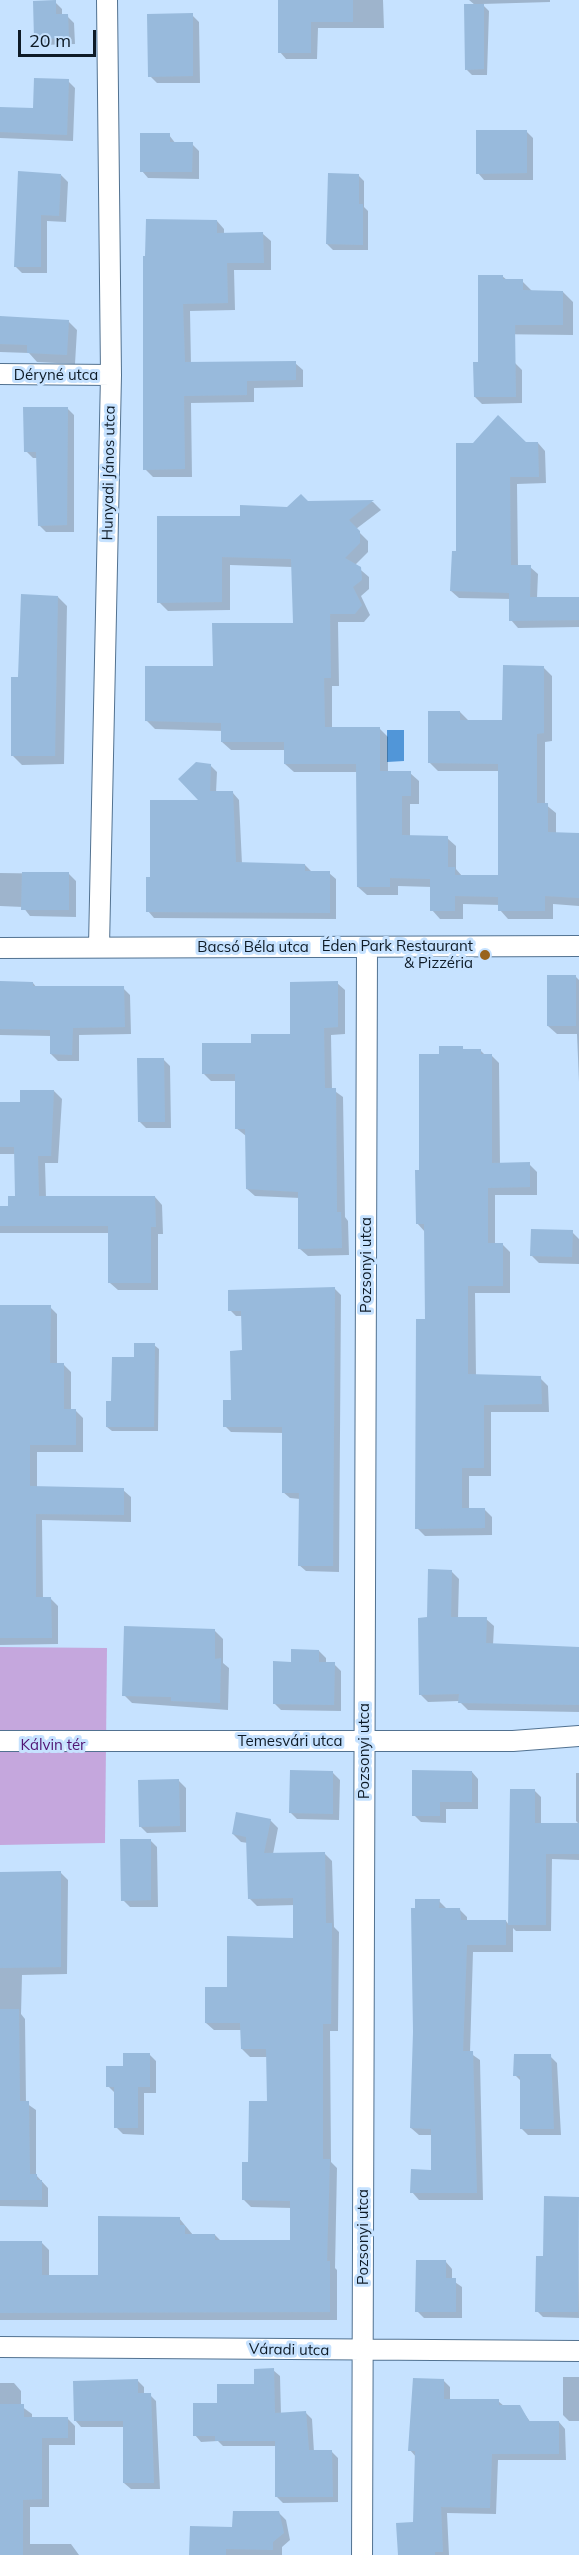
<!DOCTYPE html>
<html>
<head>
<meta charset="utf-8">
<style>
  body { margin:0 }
  #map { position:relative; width:579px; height:2555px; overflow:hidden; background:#c6e2ff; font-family:Mulish,sans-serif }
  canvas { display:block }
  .scale { position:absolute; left:18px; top:30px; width:78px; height:27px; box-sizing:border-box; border:3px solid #0e1b27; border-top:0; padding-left:8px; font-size:18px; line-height:21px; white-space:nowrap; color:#0e1b27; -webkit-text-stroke:4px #c6e2ff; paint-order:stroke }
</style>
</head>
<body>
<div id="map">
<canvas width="579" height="2555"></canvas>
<div class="scale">20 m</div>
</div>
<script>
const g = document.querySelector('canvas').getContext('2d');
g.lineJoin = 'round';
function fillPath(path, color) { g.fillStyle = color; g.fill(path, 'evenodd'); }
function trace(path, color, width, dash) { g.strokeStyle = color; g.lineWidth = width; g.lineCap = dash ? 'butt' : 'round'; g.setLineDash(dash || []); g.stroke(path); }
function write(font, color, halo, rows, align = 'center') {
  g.font = font + ' Mulish,sans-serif'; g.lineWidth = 6; g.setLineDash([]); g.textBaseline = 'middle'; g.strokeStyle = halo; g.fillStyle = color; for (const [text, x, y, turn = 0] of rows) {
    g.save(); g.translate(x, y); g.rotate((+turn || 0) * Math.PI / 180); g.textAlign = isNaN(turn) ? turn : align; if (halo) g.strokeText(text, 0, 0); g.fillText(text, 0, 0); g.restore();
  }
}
fillPath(new Path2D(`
  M0,1647L107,1648L105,1843L0,1845Z`), '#c5a7dd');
fillPath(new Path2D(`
  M387,730H404V761L387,762Z`), '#5196d8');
fillPath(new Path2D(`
  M279,0H383L384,28H318L317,59H286L280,52Z
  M469,0H550V2L482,4L489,11L487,75H472L467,70L466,5H475Z
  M55,2L62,9V16H67L74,23L75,44L42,45L35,38Z
  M192,15L199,22L200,83H157L150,76Z
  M68,81L75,88L73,141L0,138V108L34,109Z
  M526,131L533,138V180H484L478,173Z
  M169,135L176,144H192L199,151V179L148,178L142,171Z
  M61,175L68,182L66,222L47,221V273H22L15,266Z
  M358,175L364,181V207L368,211V250H333L327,244Z
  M217,221L224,229V234H263L271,241V270H234L235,310L190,311L191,364L295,363L303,370V387L254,388V402L191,403L192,477H153L145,469L144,258Z
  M502,276L507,280L522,281L532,291L563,292L573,302V335L489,334Z
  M0,317L68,321L77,330L75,364L37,362L29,353L0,352Z
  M515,363L522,370V403L482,404L475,397Z
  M67,408L74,415V532H46L39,525L38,458H33L26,451Z
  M526,443H538L545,451L546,483L517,484L518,566L530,567L538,574L537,598L579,597V627L518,628L511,620V599L459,598L451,591L457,553Z
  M373,502L381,510L356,529L368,541V552L355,565L369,577V589L361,596L370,615L364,622H338L339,686H332V729H380L388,737V773H410L419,781V804H410V837L447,838L456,846V869L462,876H499L500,771H438L429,762L460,712L469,721L504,722L543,667L552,676V741L545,742V804L556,813V833L579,834V906L553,904V919H508L500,910V905L463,904V919H440L432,910V887L398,886V895H367L358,887V772H294L285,764V750H231L222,742L223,731L155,729L147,721L214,668L294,624L292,567L230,565V610L168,611L159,602L241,517L308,503Z
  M58,597L67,606L64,764L22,765L13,756L19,678Z
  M210,765L217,772L216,793H233L239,800L242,864L305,865L312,872L329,873L336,879V919L154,918L148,911L152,879L202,802Z
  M0,873L69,874L76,881V917L30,916L23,907L0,906Z
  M575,976L579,980V1082L577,1034H557L548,1026Z
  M0,983H33L37,988H123L130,995L131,1034L79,1035V1061H58L51,1054V1036L0,1035Z
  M337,983L345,990V1034L331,1035L332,1089L343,1097L345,1217L348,1221L349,1255L308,1256L300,1249V1198L255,1196L247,1189L246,1136L236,1128V1081H211L204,1074L253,1044L291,1035Z
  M462,1048L466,1051H481L485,1055H491L499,1063L500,1164H529L537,1172V1195H495V1244H502L510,1252V1293H475L476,1376L540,1378L548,1386L549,1412H491V1476H469V1509H484L492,1517V1535L425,1536L417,1528L426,1320L425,1232L417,1223L421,1172L440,1055Z
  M163,1059L170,1066L171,1128H146L139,1121Z
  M54,1091L62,1099L58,1163H45L46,1198L155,1197L162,1205L163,1234H158V1290H118L110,1283V1233H0V1208H9L16,1198L15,1154H0V1103H22Z
  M572,1232L579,1239V1264L539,1263L532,1256Z
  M335,1289L341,1295L339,1572L306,1571L299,1565L300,1499L290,1498L283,1492L284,1433L231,1432L225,1426L244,1352L243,1316H236L230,1310Z
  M0,1307H50L57,1314V1365H64L71,1372V1411H76L83,1418V1452H37V1488L123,1490L131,1497V1522L42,1520L43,1599H51L58,1606V1644L0,1645Z
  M154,1345L159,1349L158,1431H112L107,1427L112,1403L135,1359Z
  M451,1571L459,1579L458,1618L486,1619L494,1626L493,1645L579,1648V1712L468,1710L459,1701L428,1702L420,1694L429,1619Z
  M215,1631L223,1639V1663L229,1668L228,1710L132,1703L124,1695Z
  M319,1651L326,1658V1664H334L341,1671V1711L281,1710L274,1703L292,1663Z
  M472,1772L478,1779V1809H446V1823L421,1822L414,1815Z
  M333,1773L340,1780L339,1820L297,1819L290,1812Z
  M576,1773H579V1824L576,1821Z
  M179,1781L186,1788V1832L147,1833L140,1826Z
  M534,1790L541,1797V1824L579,1825V1860L552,1859L551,1931H516L513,1928V1952H473L470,2053L480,2060L483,2200H419L412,2192L433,2171V2135H419L411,2128L439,1901L446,1908L460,1910L467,1917V1921H506L509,1925Z
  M270,1820L278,1828L273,1854L324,1853L332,1861L334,1927L339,1932L338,2031H330L331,2162L337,2168L335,2268L337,2270V2320H0V2242H41L49,2250V2276H99L179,2218L193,2235H215L221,2241L292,2242V2208L251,2207L243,2199L250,2163L269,2102L268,2057H250L242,2049V2030H214L206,2023L228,1988L294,1939L295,1905L257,1906L249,1898L248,1843L241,1842L233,1834Z
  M150,1840L157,1847L158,1907H130L123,1900Z
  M61,1873L68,1880L67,1974L22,1975L21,2014L25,2019L26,2103L36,2110V2175L48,2188V2207L0,2206V1874Z
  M149,2054L156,2061V2093H144V2135L123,2134L116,2127L115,2093L108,2086L124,2068Z
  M550,2056L557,2063L561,2135H528L521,2128V2081L515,2075Z
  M578,2198L579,2318L543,2317L537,2311L544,2258Z
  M446,2262L452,2269V2280L462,2287V2318H424L417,2311Z
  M273,2370L280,2376L281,2414L305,2412L312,2419L314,2452H332L338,2458V2502L283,2503L277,2497V2446H223L218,2441L201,2442L195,2435L219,2405L256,2385Z
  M563,2377H579V2421H569L563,2415Z
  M443,2380L450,2387V2400L498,2401L504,2406H519L531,2423L559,2422L565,2429L566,2460H498L496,2514L447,2513L449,2555H400L414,2523L416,2457L410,2450Z
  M138,2381L144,2387V2394L150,2395L156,2401L160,2489H131L124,2483V2427H81L75,2420Z
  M0,2383H14L21,2391V2406L32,2414V2418H67L75,2426V2445H49V2507H30V2544H71L79,2555H0Z
  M279,2513L286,2520L290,2540L282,2547V2555H191L234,2529Z`), '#0003');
fillPath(new Path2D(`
  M56,0V14H68L69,38L34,39L33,1Z
  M278,0H353V22H311V53H278Z
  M464,4H484V69L465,70Z
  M193,13V76L148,77L147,14Z
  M34,78L69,79L67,135L0,132V107L33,108Z
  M476,130H527V173L476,174Z
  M140,133H170V142H193L192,172H140Z
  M18,171L61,174L59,216L41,215V267H14Z
  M328,173L359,174V204H363V245L326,244Z
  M146,219L217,220V233L263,232L264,263H227L228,303L183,304L185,362L296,361V380L247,381V395L184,396L185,469L143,470V256H145Z
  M478,275H503V279H523V290L563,291V325H515L516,397H474L473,362H478Z
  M0,316L69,320L67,355L27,353V345L0,344Z
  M23,407H68L67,525L38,526L36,452H24Z
  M498,415L526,442H538L539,477H510L511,565H531L530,597H579V620L509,621V593L450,591L452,551H456V443H473Z
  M301,494L308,501L374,500L349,520L360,531V543L345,558L361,567L362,580L353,587L362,605L355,614H330L331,678H324L325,727H380V771H411V796H402V835L448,836V867H455V875H498V764L428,763V711H460V720H502L503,665L544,666V733L537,734V803H548V832L579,833V898L545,896V911H498V897L455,896V911H430V879L390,878V887H357L356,764H284V742H221V723L145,721V666H213L212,623H293L291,559L222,557V602L157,603V516H240V505L287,507Z
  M21,594L58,596L55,756H11V677H18Z
  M196,762L211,764L210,791H233L236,862L305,864V871H330V913L146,912V877H150V800H198L178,779Z
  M22,872H69V910H21Z
  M547,975H576V1026H547Z
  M0,981L33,982V986H124L125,1027L73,1028L72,1055L50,1054V1030L0,1029Z
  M338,981V1027L324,1028L325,1088H336L337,1212H341L342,1248L298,1249V1192L246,1189L245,1129H235V1074H202V1043H251V1034H290V982Z
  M439,1046H463V1049H481V1054H492V1163L530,1162V1187L488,1188V1243H503V1286H468V1374L541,1376L542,1404L484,1405V1468H462V1508H485V1528L415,1529L416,1319H425L424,1224H416L415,1170H419V1054H439Z
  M137,1058H164L165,1122H138Z
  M20,1090H54L51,1156H38L39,1196H155L156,1227H151V1283H108V1226H0V1206H8V1196H15L14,1147H0V1102H20Z
  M531,1229L573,1230L572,1257L530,1256Z
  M335,1287L333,1566H298L299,1493H282V1427H223V1400H231L230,1351L242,1350L241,1311H228V1290Z
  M0,1305H51L50,1363H64V1409H76V1445H30V1486L124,1488V1515L36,1514V1597H51L52,1638H0Z
  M134,1343H155L154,1427H106V1401H111L112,1357H134Z
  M428,1569L452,1570L451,1617H487L486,1643L579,1647V1705L458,1703L459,1694L419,1695L418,1618L427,1617Z
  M124,1626L215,1629V1659L221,1658L220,1703L171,1701V1697L122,1696Z
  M291,1649L319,1650V1662H335L334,1705L273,1704V1661L291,1662Z
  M290,1770L333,1771V1814L289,1813Z
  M412,1770L472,1771V1802H440V1816H412Z
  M179,1779L180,1826L139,1827L138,1780Z
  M510,1789H535V1823H579V1854H546V1925H508Z
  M236,1812L271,1819L264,1853L325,1852L326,1923H332L331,2024H323V2159H330L327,2261H330V2312L0,2313V2241H42V2275H98V2216L180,2217V2225H185V2234H215V2240H290V2201L242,2200V2162H248L249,2101H267L266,2049H241L240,2023H205V1987H227V1936L293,1938V1898L248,1899L246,1837L232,1834Z
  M120,1839H151V1900L121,1901Z
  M61,1871V1967L0,1968V1872Z
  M415,1899H440L439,1908H460L461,1920H506V1945H467L463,2051H473L477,2193H410L411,2169L431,2170V2129L410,2128L413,2032L411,1908H415Z
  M0,2009H19L20,2101H29L30,2174H37V2180H42V2200H0Z
  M123,2053H150V2087H138V2128H114V2087H106V2066H123Z
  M514,2054H551L554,2129H520V2076H513Z
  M544,2196L579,2197L578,2312H535L536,2256H543Z
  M416,2260H446V2278H456V2312H415Z
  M274,2368L275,2413L306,2411L309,2450H332L333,2497H275V2441H215V2436H193V2403H217V2384H254V2369Z
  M413,2378L444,2379V2399H499V2405H520L529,2421H559V2454H492L490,2508L441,2507L443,2552H435V2555H398L396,2523L413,2522L415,2451H408Z
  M138,2379V2393H151L154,2483H123V2421H74L73,2381Z
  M0,2404H24V2417H68V2438H42V2499L23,2500V2555H0Z
  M233,2511H279L284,2533L273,2542V2550L226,2549V2555H189L190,2526L232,2527Z`), '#98badc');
const street = new Path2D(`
  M0,374L111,375
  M99,946L111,375L107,0
  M0,948L579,946
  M0,1741H513L579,1736
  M0,2347L579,2351
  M362,2555L367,948`);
trace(street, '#527291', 22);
trace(street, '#fff', 20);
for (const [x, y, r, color] of [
  [485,955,6,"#99641c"]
]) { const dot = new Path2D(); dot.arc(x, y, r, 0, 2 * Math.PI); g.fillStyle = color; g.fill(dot); trace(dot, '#c6e2ff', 2); }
write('15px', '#0e1b27', '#c6e2ff', [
  ["Déryné utca",56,375],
  ["Hunyadi János utca",109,473,-89],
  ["Bacsó Béla utca",253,947],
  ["Pozsonyi utca",366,1265,-90],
  ["Temesvári utca",290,1741],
  ["Pozsonyi utca",364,1751,-90],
  ["Pozsonyi utca",363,2237,-90],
  ["Váradi utca",289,2350,1]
]);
write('15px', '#0e1b27', '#c6e2ff', [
  ["Éden Park Restaurant",473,946],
  ["& Pizzéria",473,963]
], 'right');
write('15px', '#501472', '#c6e2ff', [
  ["Kálvin tér",53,1745]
]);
</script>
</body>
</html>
